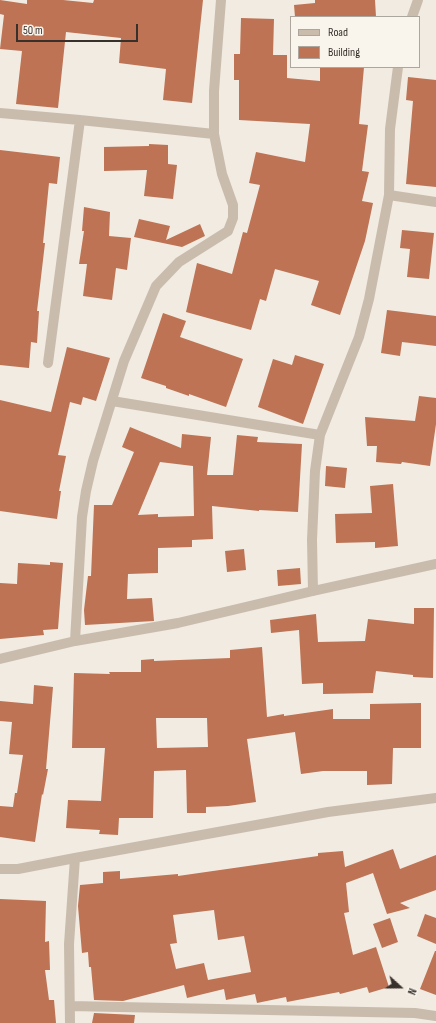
<!DOCTYPE html>
<html>
<head>
<meta charset="utf-8">
<style>
  body { margin:0 }
  #map { position:relative; width:436px; height:1023px; overflow:hidden; background:#f2ebe1; font-family:"Sofia Sans Condensed",sans-serif }
  canvas { display:block }
  .legend { position:absolute; left:290px; top:16px; width:130px; height:52px; box-sizing:border-box; background:#f9f5ed; border:1px solid #aca69f; margin:0; padding:5px 7px; list-style:none; font-size:12px; color:#38302b }
  .legend li { display:flex; align-items:center; gap:8px; height:20px }
  .legend b { width:20px; border:1px solid #aca69f }
  .north { position:absolute; left:380px; top:967px; width:40px; height:40px; -webkit-text-stroke:3px #f9f5ed; paint-order:stroke; rotate:111deg; font-size:11px; font-weight:700; line-height:16px; text-align:center; color:#38302b }
  .north::after { content:''; display:block; margin:auto; width:14px; height:18px; background:#38302b; clip-path:polygon(50% 0,100% 100%,50% 72%,0 100%) }
  .scale { position:absolute; left:16px; top:24px; width:122px; height:18px; box-sizing:border-box; border:2px solid #38302b; border-top:0; padding-left:5px; font-size:12px; line-height:14px; white-space:nowrap; color:#38302b; -webkit-text-stroke:3px #f9f5ed; paint-order:stroke }
</style>
</head>
<body>
<div id="map">
<canvas width="436" height="1023"></canvas>
<ul class="legend">
<li><b style="height:5px;background:#c9bcad"></b>Road</li>
<li><b style="height:11px;background:#bd7354"></b>Building</li>
</ul>
<div class="north">N</div>
<div class="scale">50 m</div>
</div>
<script>
const g = document.querySelector('canvas').getContext('2d');
g.lineJoin = 'round';
function fillPath(path, color) { g.fillStyle = color; g.fill(path, 'evenodd'); }
function trace(path, color, width, dash) { g.strokeStyle = color; g.lineWidth = width; g.lineCap = dash ? 'butt' : 'round'; g.setLineDash(dash || []); g.stroke(path); }
fillPath(new Path2D(`
  M0,0L27,4V0H63L93,3L94,0H203L192,103L163,100L166,69L119,63L121,38L66,32L58,108L16,104L22,51L0,49L4,15L0,14Z
  M315,0H375L376,17H295L294,5L315,3Z
  M241,18L274,19L273,55H287V78L320,81V67H364L359,124L368,125L362,171L369,172L362,201L373,203L365,241L340,315L311,305L319,281L275,269L266,301L260,299L251,330L186,312L197,263L232,274L243,232L247,233L260,185L249,183L256,152L305,162L310,124L239,120V80H234V54H240Z
  M408,77L436,80V187L406,184L413,101L406,100Z
  M149,144L168,145V164L177,165L173,199L144,196L147,170L104,171V147L149,146Z
  M0,150L60,157L57,184L49,183L43,243H45L37,311H39L37,343L31,342L29,368L0,365Z
  M84,207L110,212L109,236L131,238L127,270L116,268L112,300L83,296L87,264H79L84,231H82Z
  M139,219L170,226L166,240L200,224L205,236L182,247L134,237Z
  M402,230L434,233L429,279L407,277L410,249L400,248Z
  M387,310L436,316V346L402,342L400,356L381,353Z
  M163,313L186,321L180,337L243,359L226,407L189,394V396L166,388V386L141,378Z
  M67,347L110,358L96,401L83,397L81,405L70,402L58,455L66,456L59,491H61L57,519L0,511V400L51,412Z
  M295,355L324,364L303,424L258,407L273,359L292,365Z
  M419,396L436,398V424L430,466L402,462L401,464L376,462L377,446H367L365,417L415,421Z
  M130,427L181,448L182,434L211,437L207,475H233L237,435L258,437L257,442L302,444L298,512L259,510V511L212,506L213,539L192,540V547L158,548V573L128,574L127,599L152,598L154,621L85,625L84,610L88,576H91L94,505H112L134,452L122,447ZM160,462L193,466L194,516L158,517V514L138,515Z
  M326,466L347,468L345,488L325,486Z
  M393,484L398,546L375,548V542L336,543L335,514L372,513L370,486Z
  M244,549L246,570L227,572L225,551Z
  M50,562L63,563L58,629L43,630L44,635L0,639V583L17,584L18,563L50,565Z
  M300,568L301,584L278,586L277,570Z
  M414,608H434L433,678L413,677V675L376,671L373,693L323,694V683L302,684L299,630L271,633L270,620L316,614L318,642L365,641L368,619L414,624Z
  M262,647L267,717L284,714V716L333,709V719H370V704L421,703V748H393L392,784L367,785V771H323L301,774L295,732L247,739L256,802L228,806L206,807V813H187L186,770L154,771L153,818H119L118,835L99,834L100,830L66,828L68,800L101,801L105,748H72L74,673L110,674L109,672H141V660L154,659V661L230,658V650ZM156,718H207L208,747L157,748Z
  M34,685L53,687L46,769H48L43,795L42,794L35,842L0,837V806L13,807L15,793H17L23,755L9,754L12,722L0,721V701L33,704Z
  M393,849L400,869L436,855V890L400,903L410,908L387,914L373,873L346,883L349,912L344,913L353,955L376,947L389,987L369,993L367,987L340,994L339,992L287,1002L286,997L257,1003L255,994L226,1000L224,989L187,998L184,985L123,1001L94,1000L91,967H89L88,952L82,953L78,906L80,885L103,883V872L120,871V879L178,874V876L318,856V853L343,851L345,867ZM214,910L218,940L244,936L251,972L208,980L204,963L176,969L170,944L177,943L173,915Z
  M0,899L46,901L45,942L49,941L50,970H45L49,1000H54L56,1023H0Z
  M425,914L436,918V944L417,936Z
  M390,918L398,942L382,948L373,924Z
  M435,951H436V995L420,989Z
  M94,1013L135,1015L134,1023H92Z`), '#bd7354');
trace(new Path2D(`
  M412,17L418,0
  M0,113L80,120L214,134L222,174L233,205V218L228,231L179,262L156,286L124,361L93,461L86,491L82,517L75,641
  M214,134V91L221,0
  M389,195L436,202
  M48,363L80,120
  M112,401L320,435
  M313,591L312,540L315,471L320,435L359,337L369,299L389,195L390,129L398,67
  M0,659L75,641L178,623L313,591L436,564
  M75,858L328,812L436,798
  M0,869H18L75,858L69,944L70,1023
  M70,1006L415,1013L436,1016`), '#c9bcad', 10);
</script>
</body>
</html>
